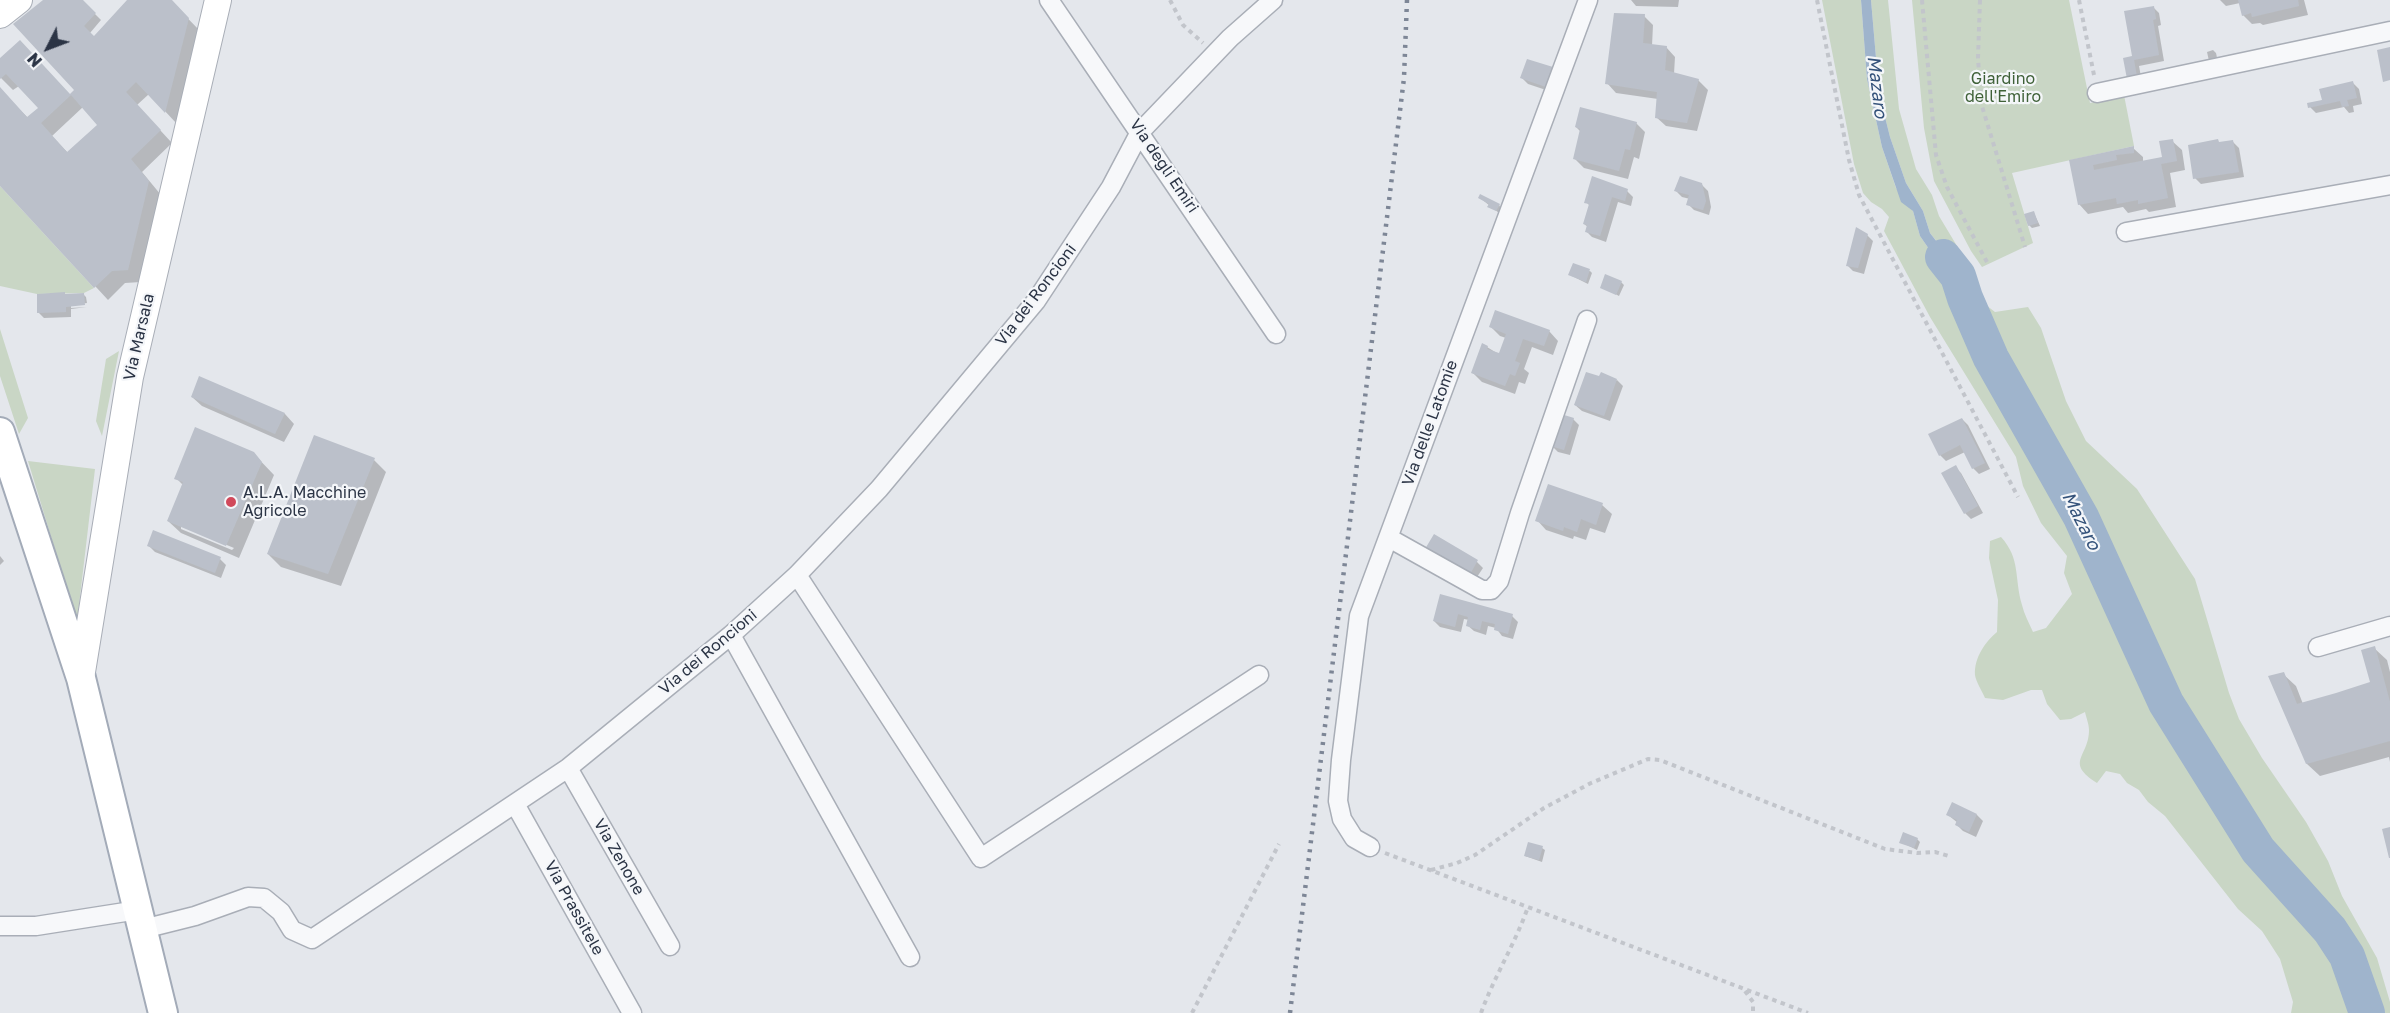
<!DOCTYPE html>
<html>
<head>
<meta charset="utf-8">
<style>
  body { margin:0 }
  #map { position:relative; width:2390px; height:1013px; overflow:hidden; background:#e4e7ec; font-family:"Golos Text",sans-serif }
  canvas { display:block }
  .north { position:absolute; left:18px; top:18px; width:60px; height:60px; -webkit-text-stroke:4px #f4f6f9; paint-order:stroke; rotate:228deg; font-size:16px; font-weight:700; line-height:24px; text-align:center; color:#2b3445 }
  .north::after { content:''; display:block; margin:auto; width:21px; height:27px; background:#2b3445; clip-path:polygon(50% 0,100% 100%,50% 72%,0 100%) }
</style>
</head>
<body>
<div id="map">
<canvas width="2390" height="1013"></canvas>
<div class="north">N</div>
</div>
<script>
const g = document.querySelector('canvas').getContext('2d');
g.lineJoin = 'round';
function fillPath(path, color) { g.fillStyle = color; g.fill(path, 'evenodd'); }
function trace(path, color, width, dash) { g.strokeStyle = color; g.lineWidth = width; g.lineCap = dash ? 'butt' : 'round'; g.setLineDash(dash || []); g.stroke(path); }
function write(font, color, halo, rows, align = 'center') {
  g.font = font + ' "Golos Text",sans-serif'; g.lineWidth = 4.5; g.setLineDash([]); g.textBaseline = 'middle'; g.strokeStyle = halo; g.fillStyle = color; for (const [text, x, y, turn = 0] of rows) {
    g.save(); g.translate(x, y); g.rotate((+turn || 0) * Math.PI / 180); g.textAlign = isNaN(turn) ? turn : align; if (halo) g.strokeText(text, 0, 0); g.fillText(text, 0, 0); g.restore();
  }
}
fillPath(new Path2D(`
  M1822,0H1861L1867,79L1882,147L1896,188L1913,211L1920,236L1938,262L1951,273L1954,286L1965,298L1954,263L1930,233L1923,211L1906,183L1890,137L1879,93L1871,0H1888L1899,109L1916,169L1932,195L1939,216L1957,246L1976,284L1978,299L1995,312L2028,307L2041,328L2066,401L2086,441L2137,489L2195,579L2229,693L2239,719L2262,758L2306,822L2328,861L2342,896L2377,958L2390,1002V1013H2291L2293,1002L2280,959L2262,931L2238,909L2165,816L2148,802L2139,790L2127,783L2120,774L2106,771L2097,783C2064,762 2089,757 2089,730C2089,724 2086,717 2085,712L2071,719L2060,720L2047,704L2042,690H2031L2003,700L1985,698C1982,691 1976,682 1975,675C1974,658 1985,642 1997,632L1998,600L1989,558L1990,541L2001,537C2021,559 2014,578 2022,605C2024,614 2029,623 2033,632L2046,628L2072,594L2064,573L2067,556L2041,523L2023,486L2016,457L1930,317L1884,231L1889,217L1882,209L1871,202L1863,193L1854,164Z
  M1912,0H2069L2090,103L2124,95L2134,146L2012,173L2033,243L1982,267L1971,251L1934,181L1924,128Z
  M0,186L94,288L84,293L37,294L0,286Z
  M0,329L28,418L19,434L0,376Z
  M119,351L102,436L96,421L106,359Z
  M28,461L95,469L77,622Z`), '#c9d6c5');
fillPath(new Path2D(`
  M1861,0H1871L1879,93L1890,137L1906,183L1923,211L1930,233L1962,274L1965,298L1954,286L1951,273L1938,262L1920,236L1913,211L1901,202L1882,147L1867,79Z`), '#9fb4cc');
fillPath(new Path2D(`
  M45,0H81L101,20L90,33L95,38L129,0H170L201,32L177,124L149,94L137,105L172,143L142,172L161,195L141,282L125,283L108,300L0,183V89L28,118L40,108L19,86L13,90L1,78L0,60L71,95L76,90ZM83,107L99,125L68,153L52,136Z
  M1631,0H1679L1678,7L1636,6Z
  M2220,0H2304L2308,15L2263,25L2260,23L2252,24L2243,15L2240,3L2226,6Z
  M2153,7L2159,13L2161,25L2158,26L2164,61L2139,66L2142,82L2135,84L2125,59L2134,57Z
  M1644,16L1653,25L1652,46L1666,47L1675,57L1674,74L1698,80L1708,90L1697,131L1666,126L1656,117L1658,99L1616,93L1607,83Z
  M2213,50L2216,53L2218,62L2209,61L2207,52Z
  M1552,68L1558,75L1552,92L1528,84L1522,78Z
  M2353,83L2359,89L2362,104L2353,106L2354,112L2349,113L2344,107L2316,113L2310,107Z
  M1636,123L1645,132L1639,159L1634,157L1628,179L1584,168L1575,159L1581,132L1576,127Z
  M2172,141L2182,150L2185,170L2170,173L2176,207L2149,212L2146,209L2128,213L2123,207L2088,214L2079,204L2071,161L2133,148L2143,157V162L2164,158Z
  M2233,142L2239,148L2244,177L2201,184L2195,178Z
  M1702,185L1708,191L1711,207L1709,215L1694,210L1688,204L1690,199L1682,197L1676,191Z
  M1627,191L1633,197L1631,206L1618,202L1606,242L1592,237L1586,231L1588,227L1584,224L1590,206L1586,202Z
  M1480,198L1499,205L1501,208L1499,213Z
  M2034,213L2040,226L2032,228L2029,225Z
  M1867,235L1873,241L1864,274L1853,271L1847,265Z
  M1590,271L1592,273L1588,284L1570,275Z
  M1621,282L1624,285L1619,296L1602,287Z
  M64,293L67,296L83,294L86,297L87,303L71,305V308L87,307L71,309V317L44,318L38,312Z
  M1491,327L1549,331L1558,341L1553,355L1532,347L1524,369L1529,373L1525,384L1519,382L1515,394L1482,382L1472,372L1487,347L1500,355L1506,338L1500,336Z
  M200,378L285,414L294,424L284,442L202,406L192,397Z
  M1617,380L1623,386L1610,421L1582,411L1575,405Z
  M1573,419L1579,425L1570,455L1558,452L1552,446Z
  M1962,419L1968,425L1990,469L1979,474L1973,468L1965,452L1946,461L1940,455Z
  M253,453L274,475L239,558L181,533L168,521L183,485L176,478ZM181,526L234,548L232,550L181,529Z
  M374,460L386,472L341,586L281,567L268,554Z
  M1955,467L1961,473L1983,513L1971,519L1965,513Z
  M1602,505L1612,514L1605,533L1590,528L1586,540L1574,536L1573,539L1546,530L1537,520Z
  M149,546L220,559L226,565L221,578L155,552Z
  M1432,555L1477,562L1483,568L1475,580Z
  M0,556L4,561L0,565Z
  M1441,596L1512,616L1518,622L1513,639L1502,636L1496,628L1488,626L1486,635L1474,631L1467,625L1469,620L1464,619L1461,632L1440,627L1434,621Z
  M2374,648L2387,660L2390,672V762L2389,757L2320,776L2307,764L2270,677L2283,674L2296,686L2303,704L2372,683Z
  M1953,804L1977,815L1983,821L1976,837L1963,831L1957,825L1958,823L1948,815Z
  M1917,839L1920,842L1917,850L1901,842Z
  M1542,848L1545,850L1542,862L1525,856Z`), '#0003');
trace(new Path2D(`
  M1943,257L1958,276L1965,298L1991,358L2081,517L2166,703L2258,850L2330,930L2347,956L2367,1013`), '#9fb4cc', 36);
fillPath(new Path2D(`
  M43,0H83L96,13L84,26L94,36L127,0H172L189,18L165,113L136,82L126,92L161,130L131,159L149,181L128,270L112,271L94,288L0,186V87L27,117L38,108L6,74L0,79V58L20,40L70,94L74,90L13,24ZM71,95L97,125L67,152L41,123Z
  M2238,0H2298L2299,6L2252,17L2251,13L2242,16Z
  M2154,6L2156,19L2153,20L2159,55L2134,60L2137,77L2127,79L2123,58L2132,56L2124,11Z
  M1614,13L1645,14L1643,43L1667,46L1665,70L1699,79L1687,123L1655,118L1657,92L1605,84Z
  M2390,47V80L2383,82L2377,50Z
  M1527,59L1553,67L1546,87L1520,78Z
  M2353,81L2357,98L2347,100L2349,106L2342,107L2340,101L2308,108L2307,103L2322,100L2319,89Z
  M1580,107L1637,122L1630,150L1625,149L1619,171L1573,159L1580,129L1575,127Z
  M2173,139L2177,161L2161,164L2168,198L2138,204V200L2117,204L2116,198L2078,205L2069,160L2134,146V153L2116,155L2117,160L2093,165L2094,170L2162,157L2159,141Z
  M2218,139L2219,142L2233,140L2239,172L2193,179L2188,145Z
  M1592,176L1628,189L1625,201L1612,197L1600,236L1585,232L1587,225L1583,224L1589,204L1584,203Z
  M1680,176L1702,183L1706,201L1703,210L1686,205L1689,195L1674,191Z
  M1480,194L1500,204L1496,211L1487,207L1489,204L1478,198Z
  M2034,211L2038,223L2028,226L2024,214Z
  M1856,227L1868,234L1858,268L1846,266Z
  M1573,263L1590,269L1586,282L1568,275Z
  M1605,274L1622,281L1616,295L1600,288Z
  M65,292V294L84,293L85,305L66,307V312L37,313V294Z
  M1495,310L1550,330L1544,346L1523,339L1515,361L1520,363L1515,376L1510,374L1505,386L1471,373L1482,343L1488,346L1487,349L1499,353L1506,334L1489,327Z
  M1586,372L1599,376L1601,372L1617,379L1604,416L1574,405Z
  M199,376L285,413L275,434L191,397Z
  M1561,414L1574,418L1564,450L1551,446Z
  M1962,418L1985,463L1972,469L1960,445L1939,456L1928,434Z
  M195,427L254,452L262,462L226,546L167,521L183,482L174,479Z
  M314,435L375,458L328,574L267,554Z
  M1956,465L1978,506L1964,514L1941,473Z
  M1548,484L1603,503L1596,525L1581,519L1577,532L1564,527L1563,531L1535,521Z
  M153,530L221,557L215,573L147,546Z
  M1434,534L1478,560L1469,576L1425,549Z
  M1440,594L1513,614L1508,634L1494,630L1495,624L1482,621L1480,630L1466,626L1468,617L1458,614L1455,627L1433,621Z
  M2375,646L2390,702V741L2306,764L2268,676L2284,672L2297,704L2336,693L2370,682L2361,650Z
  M1952,802L1977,814L1969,832L1955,825L1957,820L1946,815Z
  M2390,827V858H2389L2382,829Z
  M1903,832L1918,838L1914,848L1899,843Z
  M1528,842L1543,846L1539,860L1524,856Z`), '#bbc0ca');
const street = new Path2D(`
  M1049,0L1276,334
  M2097,93L2390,31
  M2126,232L2390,185
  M1389,538L1482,590H1491L1499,581L1520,513L1587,320
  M797,575L981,858L1259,675
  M731,635L910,957
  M2318,647L2390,626
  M568,768L670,946
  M515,804L632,1013
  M1370,847L1354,838L1342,819L1338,801L1341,760L1359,616L1588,0
  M0,926H36L138,910
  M143,929L195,916L248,897L264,898L281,912L292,930L312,939L568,768L731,635L797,575L879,489L1036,301L1111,187L1140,132L1230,38L1273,0`);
const secondary = new Path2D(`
  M0,15L19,0
  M81,678L130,377L218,0`);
const primary = new Path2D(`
  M0,432L81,678L163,1013`);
trace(street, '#a9aeb7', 21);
trace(secondary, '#a9aeb7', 28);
trace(primary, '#a3abb8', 32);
trace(new Path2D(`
  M1170,0L1183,25L1203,43
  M1817,0L1849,160L1859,195L2018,497
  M1922,0L1936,155L1947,187L1988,264
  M1980,0L1978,58L1981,103L2025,247
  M2079,0L2094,75
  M1385,853L1808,1013
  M1431,870L1457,863L1475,855L1544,808L1591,783L1648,759L1660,760L1885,849L1917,853L1935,852L1949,856
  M1745,991L1753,1002V1013
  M1192,1013L1279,844
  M1481,1013C1494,977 1515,944 1528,907`), '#c2c5cb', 4, [4.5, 4.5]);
trace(street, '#f7f8fa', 18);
trace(secondary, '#fff', 26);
trace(primary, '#fff', 28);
trace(new Path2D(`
  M1290,1013L1404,78L1407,0`), '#7d8696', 4.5, [3, 6]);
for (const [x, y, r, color] of [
  [231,502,6,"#d1495b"]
]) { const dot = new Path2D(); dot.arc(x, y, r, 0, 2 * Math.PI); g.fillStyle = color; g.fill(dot); trace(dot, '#f4f6f9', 2); }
write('16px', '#3f6138', '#f4f6f9', [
  ["Giardino",2003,79],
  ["dell'Emiro",2003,97]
]);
write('16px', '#2b3445', '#f4f6f9', [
  ["Via degli Emiri",1164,166,56],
  ["Via dei Roncioni",1036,295,-53],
  ["Via Marsala",139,337,-77],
  ["Via delle Latomie",1430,423,-70],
  ["Via dei Roncioni",708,652,-40],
  ["Via Zenone",619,857,60],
  ["Via Prassitele",574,908,61]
]);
write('16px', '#2b3445', '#f4f6f9', [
  ["A.L.A. Macchine",243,493],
  ["Agricole",243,511]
], 'left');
write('italic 18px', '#34527a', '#f4f6f9', [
  ["Mazaro",1877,87,83],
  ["Mazaro",2081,521,63]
]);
</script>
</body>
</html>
